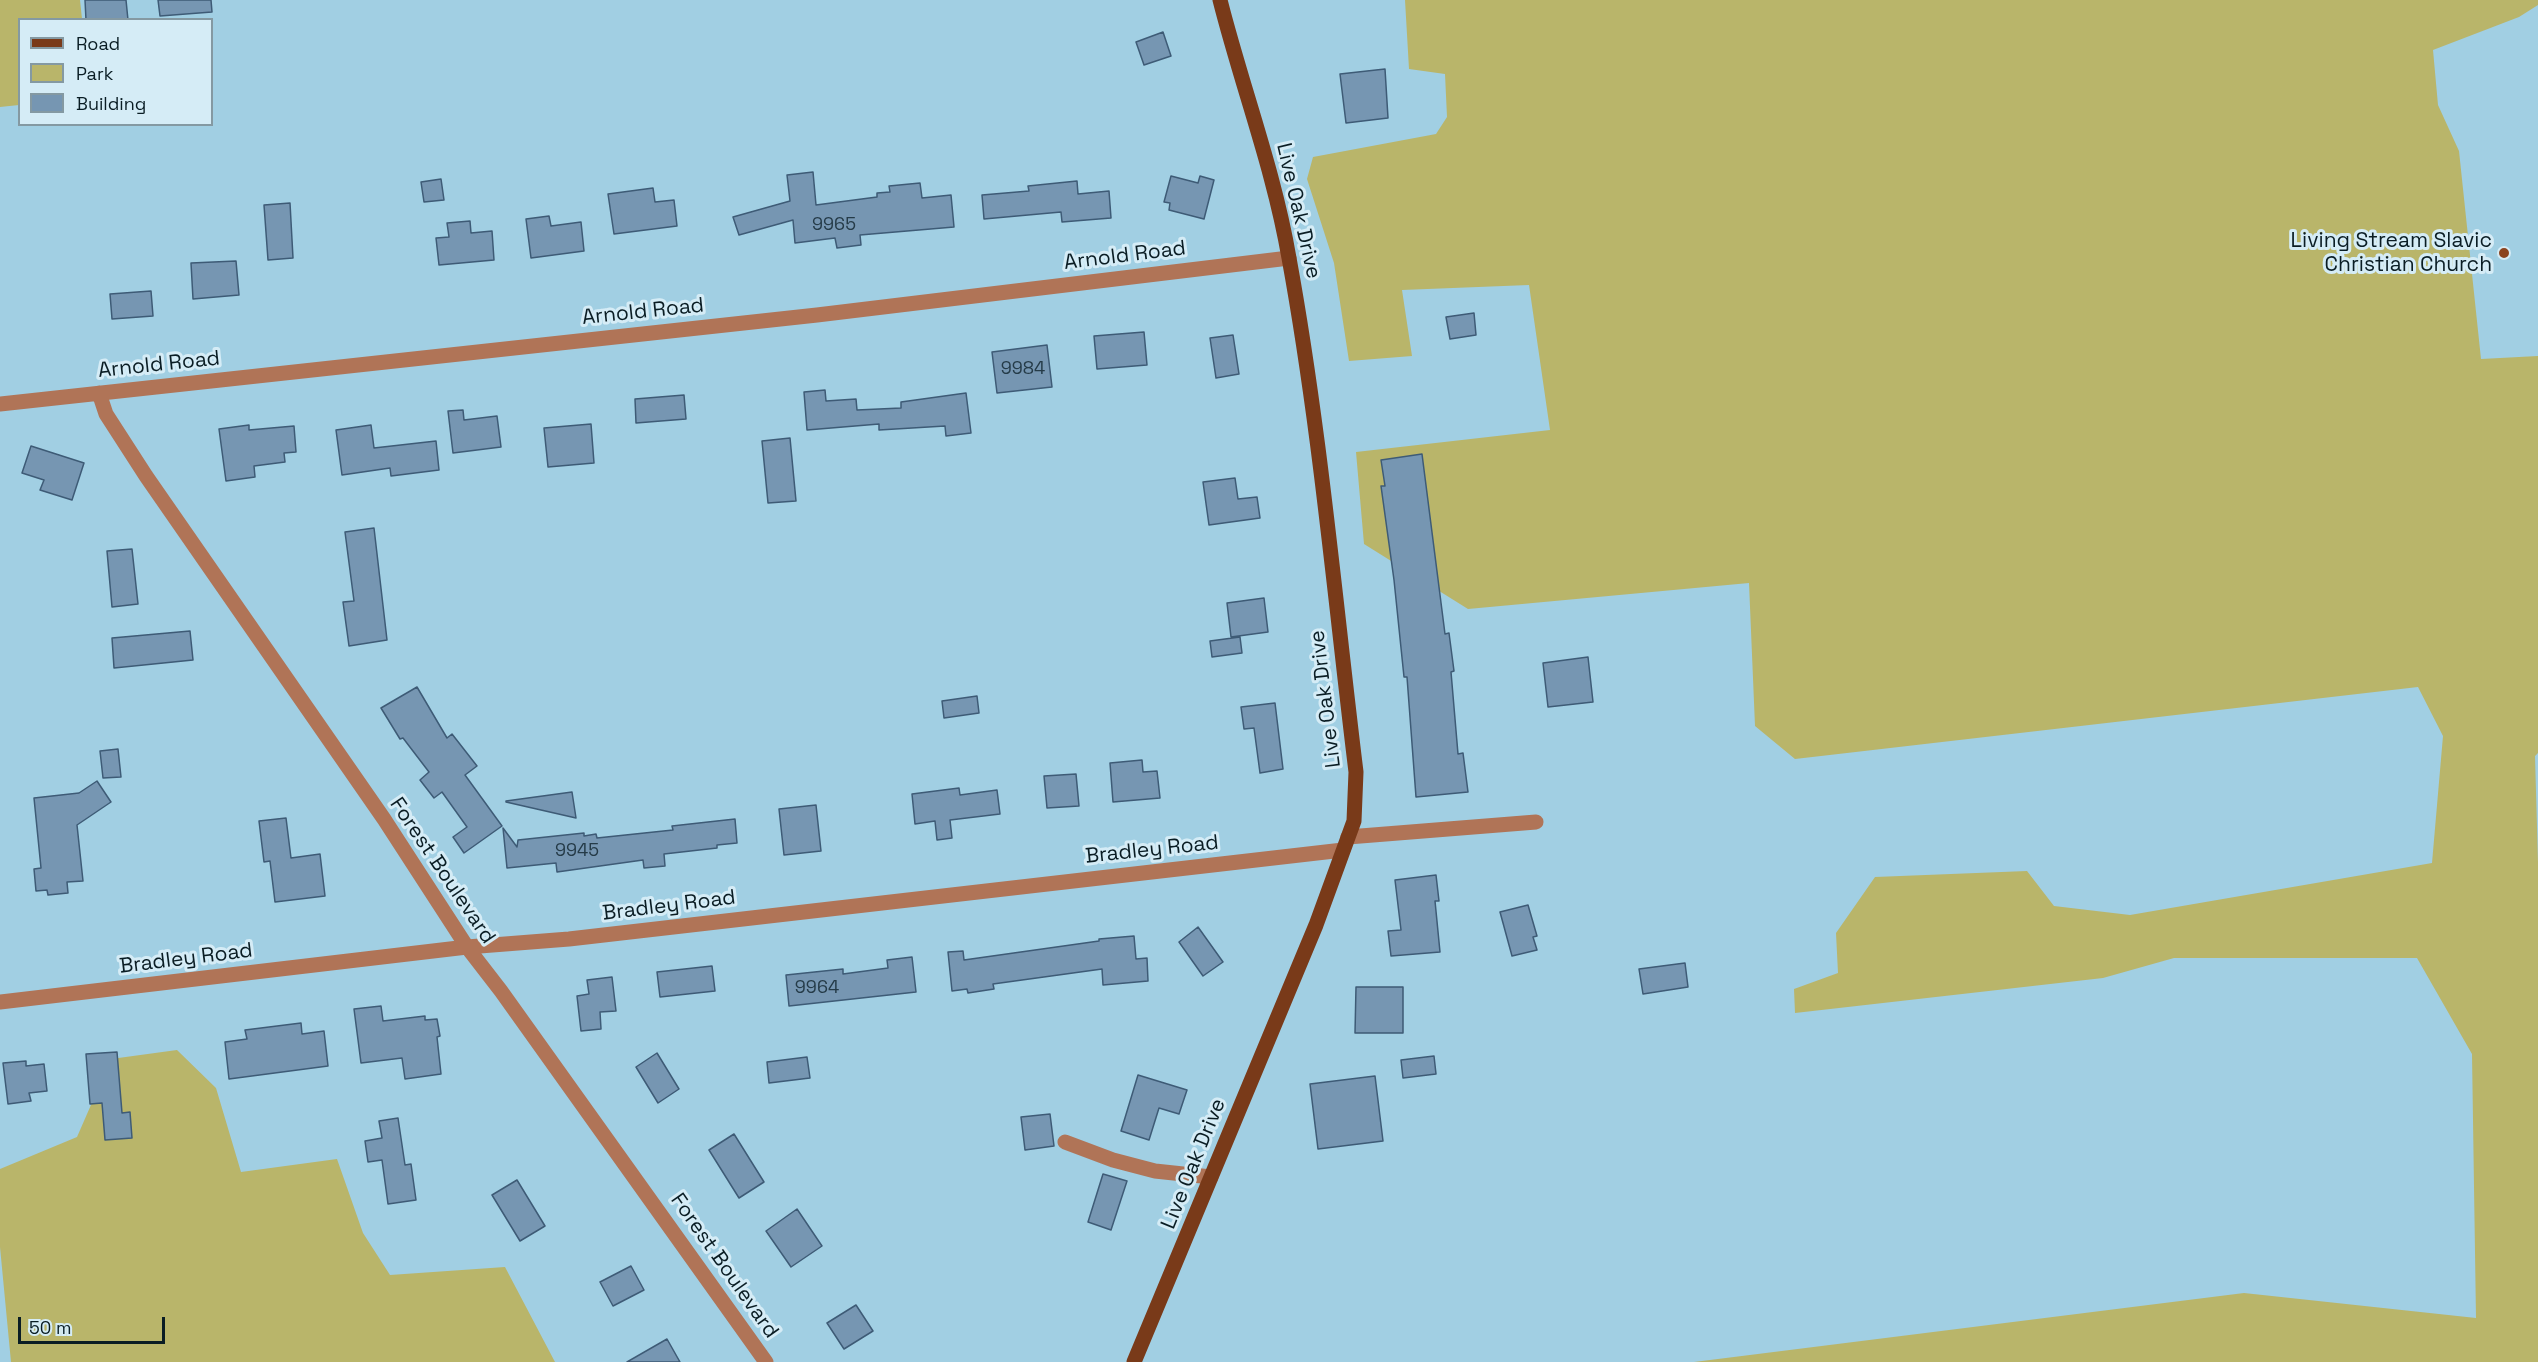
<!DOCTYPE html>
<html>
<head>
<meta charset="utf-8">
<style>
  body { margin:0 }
  #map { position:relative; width:2538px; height:1362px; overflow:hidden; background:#a1cfe3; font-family:"Space Grotesk",sans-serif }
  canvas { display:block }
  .legend { position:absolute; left:18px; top:18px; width:195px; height:108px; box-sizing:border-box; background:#d5ecf6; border:2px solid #8499a2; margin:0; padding:8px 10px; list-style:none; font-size:18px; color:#0a1d24 }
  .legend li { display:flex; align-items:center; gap:12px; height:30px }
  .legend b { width:30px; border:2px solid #8499a2 }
  .scale { position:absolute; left:18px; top:1317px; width:147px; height:27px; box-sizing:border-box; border:3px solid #0a1d24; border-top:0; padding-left:8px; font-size:18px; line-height:21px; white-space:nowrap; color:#0a1d24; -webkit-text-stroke:4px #d5ecf6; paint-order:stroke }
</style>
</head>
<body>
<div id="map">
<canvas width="2538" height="1362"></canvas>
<ul class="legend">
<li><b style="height:8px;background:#793a19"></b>Road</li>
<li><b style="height:16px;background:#b9b56a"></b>Park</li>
<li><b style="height:16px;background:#7696b2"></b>Building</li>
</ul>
<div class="scale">50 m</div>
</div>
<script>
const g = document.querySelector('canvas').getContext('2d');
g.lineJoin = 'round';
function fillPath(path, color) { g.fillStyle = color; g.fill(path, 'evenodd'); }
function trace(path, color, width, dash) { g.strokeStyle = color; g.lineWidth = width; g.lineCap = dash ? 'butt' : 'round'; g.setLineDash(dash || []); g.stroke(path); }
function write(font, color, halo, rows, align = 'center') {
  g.font = font + ' "Space Grotesk",sans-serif'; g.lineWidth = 6; g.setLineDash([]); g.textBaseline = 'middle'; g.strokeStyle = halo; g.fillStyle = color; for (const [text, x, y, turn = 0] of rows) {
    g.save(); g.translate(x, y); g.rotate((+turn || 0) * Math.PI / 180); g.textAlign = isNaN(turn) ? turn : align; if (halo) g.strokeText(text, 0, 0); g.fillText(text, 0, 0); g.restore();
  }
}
fillPath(new Path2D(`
  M0,0H80L82,19L20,20L19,105L0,107Z
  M1405,0H2538V5L2519,17L2433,50L2438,105L2459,151L2481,359L2538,356V753L2535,756L2538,863V1362H1694L2244,1293L2476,1318L2472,1054L2417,958H2174L2103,978L1795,1013L1794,989L1838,973L1836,933L1875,877L2027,871L2054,906L2130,915L2432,863L2443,736L2418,687L1795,759L1755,726L1749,583L1468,609L1364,544L1356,452L1550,430L1529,285L1402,290L1412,356L1349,361L1334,263L1307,179L1313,157L1436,134L1447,117L1445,74L1409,69Z
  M177,1050L216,1088L241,1172L337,1159L363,1233L390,1275L505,1267L555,1362H11L0,1247V1169L77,1137L111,1059Z`), '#b9b56a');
const building = new Path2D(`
  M85,0H126L128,20H86Z
  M158,0H211L212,12L160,16Z
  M1163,32L1171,56L1144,65L1136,42Z
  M1385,69L1388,118L1346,123L1340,74Z
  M813,172L816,205L877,197V193L890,192L889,186L920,183L922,198L951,195L954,227L860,235L861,245L837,248L835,238L795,243L793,220L739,235L733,217L790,201L787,175Z
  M1171,176L1198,183L1200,176L1214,180L1204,219L1169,210L1170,203L1164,202Z
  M441,179L444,200L424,202L421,182Z
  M1077,181L1078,194L1109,191L1111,218L1062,222L1061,212L984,219L982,195L1029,191L1028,186Z
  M653,188L655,202L674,200L677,226L614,234L608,194Z
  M290,203L293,258L268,260L264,205Z
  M549,216L551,226L581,222L584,251L531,258L526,219Z
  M470,221L471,233L492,231L494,260L439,265L436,238L449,237L447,223Z
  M236,261L239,295L193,299L191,263Z
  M151,291L153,316L112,319L110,294Z
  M1474,313L1476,335L1450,339L1446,317Z
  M1144,332L1147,365L1097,369L1094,336Z
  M1233,335L1239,374L1216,378L1210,338Z
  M1047,345L1052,387L997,393L992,352Z
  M825,390L826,401L856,399L857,410L901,408V402L966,393L971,433L946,436L945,426L879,430V424L807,430L804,392Z
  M684,395L686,419L636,423L635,399Z
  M463,410L464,420L497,416L501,447L453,453L448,411Z
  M591,424L594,463L548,467L544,428Z
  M249,425V430L294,426L296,452L284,453L285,462L254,466L255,477L226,481L219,429Z
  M371,425L374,448L436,441L439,470L391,476L390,468L342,475L336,430Z
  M790,438L796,501L768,503L762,441Z
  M31,446L84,463L72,500L40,490L44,480L22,473Z
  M1422,454L1445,634L1449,633L1454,671L1451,672L1458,754L1463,753L1468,792L1416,797L1407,677H1404L1394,580L1381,486H1385L1381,460Z
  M1235,478L1238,499L1257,497L1260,518L1209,525L1203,482Z
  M374,528L387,640L349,646L343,602L354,601L345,532Z
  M132,549L138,604L112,607L107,551Z
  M1264,598L1268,632L1231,637L1227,603Z
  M190,631L193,660L114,668L112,638Z
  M1240,637L1242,653L1212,657L1210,641Z
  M1588,657L1593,702L1548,707L1543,663Z
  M417,687L447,738L452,734L477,766L465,775L502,826L464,853L453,837L467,827L442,792L434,798L420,780L429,772L403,738L400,739L381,708Z
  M977,696L979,713L944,718L942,701Z
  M1275,703L1283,769L1260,773L1254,728L1244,729L1241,707Z
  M118,749L121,777L103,778L100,751Z
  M1142,760L1143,772L1157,771L1160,798L1113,802L1110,763Z
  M1076,774L1079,806L1047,808L1044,776Z
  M97,781L111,802L77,825L83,881L67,882L68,893L48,895L47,890L36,891L34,869L41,868L34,798L79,793Z
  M959,788L960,795L997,790L1000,814L950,820L952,838L937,840L935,821L915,824L912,794Z
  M572,792L576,818L506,802V801Z
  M816,805L821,851L784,855L779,809Z
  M286,818L291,858L320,854L325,896L275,902L270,861L264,862L259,821Z
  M735,819L737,843L717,845V848L664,854L665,866L644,868L643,860L557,872L556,863L507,868L503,828L517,847L518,840L584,833V836L596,834L597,838L673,830L672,826Z
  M1436,875L1439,901H1435L1440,952L1391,956L1388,931L1401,930L1395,880Z
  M1528,905L1537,936L1533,937L1537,950L1512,956L1500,912Z
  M1198,927L1223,962L1203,976L1179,942Z
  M1134,936L1136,959L1147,958L1148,981L1103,985L1102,969L993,984L994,989L968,993L967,989L952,991L948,952L963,951L964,960L1099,941V939Z
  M912,957L916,992L789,1006L786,975L843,969V974L888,968L887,960Z
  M1685,963L1688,987L1643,994L1639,969Z
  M712,966L715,991L660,997L657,972Z
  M612,977L616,1011L600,1012L601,1029L581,1031L577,996L589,994L587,980Z
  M1356,987H1403V1033H1355Z
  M381,1006L383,1021L425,1016V1020L437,1019L440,1036L437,1037L441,1074L405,1079L402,1058L361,1063L354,1009Z
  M301,1023L302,1034L324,1031L328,1066L229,1079L225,1042L247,1039L245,1030Z
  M117,1052L122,1113L130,1112L132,1138L105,1140L102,1103L90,1104L86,1054Z
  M657,1053L679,1089L658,1103L636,1067Z
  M1434,1056L1436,1074L1403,1078L1401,1060Z
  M807,1057L810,1078L769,1083L767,1062Z
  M26,1061V1066L44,1064L47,1091L29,1093L31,1101L8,1104L3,1063Z
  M1138,1075L1187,1090L1179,1114L1159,1108L1149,1140L1121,1131Z
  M1375,1076L1383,1141L1318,1149L1310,1084Z
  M1050,1114L1054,1146L1025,1150L1021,1117Z
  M398,1118L405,1165L411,1164L416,1200L388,1204L382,1160L368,1162L365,1141L382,1138L379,1121Z
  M734,1134L764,1182L739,1198L709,1150Z
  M1103,1174L1127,1181L1111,1230L1088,1222Z
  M517,1180L545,1226L520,1241L492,1195Z
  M797,1209L822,1246L791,1267L766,1231Z
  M631,1266L644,1290L613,1306L600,1282Z
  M856,1305L873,1331L844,1349L827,1323Z
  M667,1339L680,1362H627Z`);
fillPath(building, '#7696b2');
trace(building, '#3e5b76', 1.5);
trace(new Path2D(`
  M99,393L106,414L146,476L384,819L467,947L501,991L766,1362
  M0,404L817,315L1289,258
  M1348,837L1536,822
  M0,1002L467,947L569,939L1343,850
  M1065,1142L1113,1160L1155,1171L1211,1177`), '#b07457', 15);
trace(new Path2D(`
  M1134,1362L1316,925L1354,821L1356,772C1335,601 1320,428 1289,258C1274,170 1242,87 1220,0`), '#793a19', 15);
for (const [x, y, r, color] of [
  [2504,253,6,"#8b441f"]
]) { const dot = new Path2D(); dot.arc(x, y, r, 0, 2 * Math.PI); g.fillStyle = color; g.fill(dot); trace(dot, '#d5ecf6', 2); }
write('18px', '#253b48', null, [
  ["9965",834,225],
  ["9984",1023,369],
  ["9945",577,851],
  ["9964",817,988]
]);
write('21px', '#0a1d24', '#d5ecf6', [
  ["Live Oak Drive",1298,211,77],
  ["Arnold Road",1125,256,-7],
  ["Arnold Road",643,312,-6],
  ["Arnold Road",159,365,-6],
  ["Live Oak Drive",1326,699,-97],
  ["Bradley Road",1152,850,-6],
  ["Forest Boulevard",442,871,56],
  ["Bradley Road",669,906,-7],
  ["Bradley Road",186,959,-7],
  ["Live Oak Drive",1194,1164,-68],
  ["Forest Boulevard",724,1266,55]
]);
write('21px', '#0a1d24', '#d5ecf6', [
  ["Living Stream Slavic",2492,241],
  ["Christian Church",2492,265]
], 'right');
</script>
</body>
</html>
